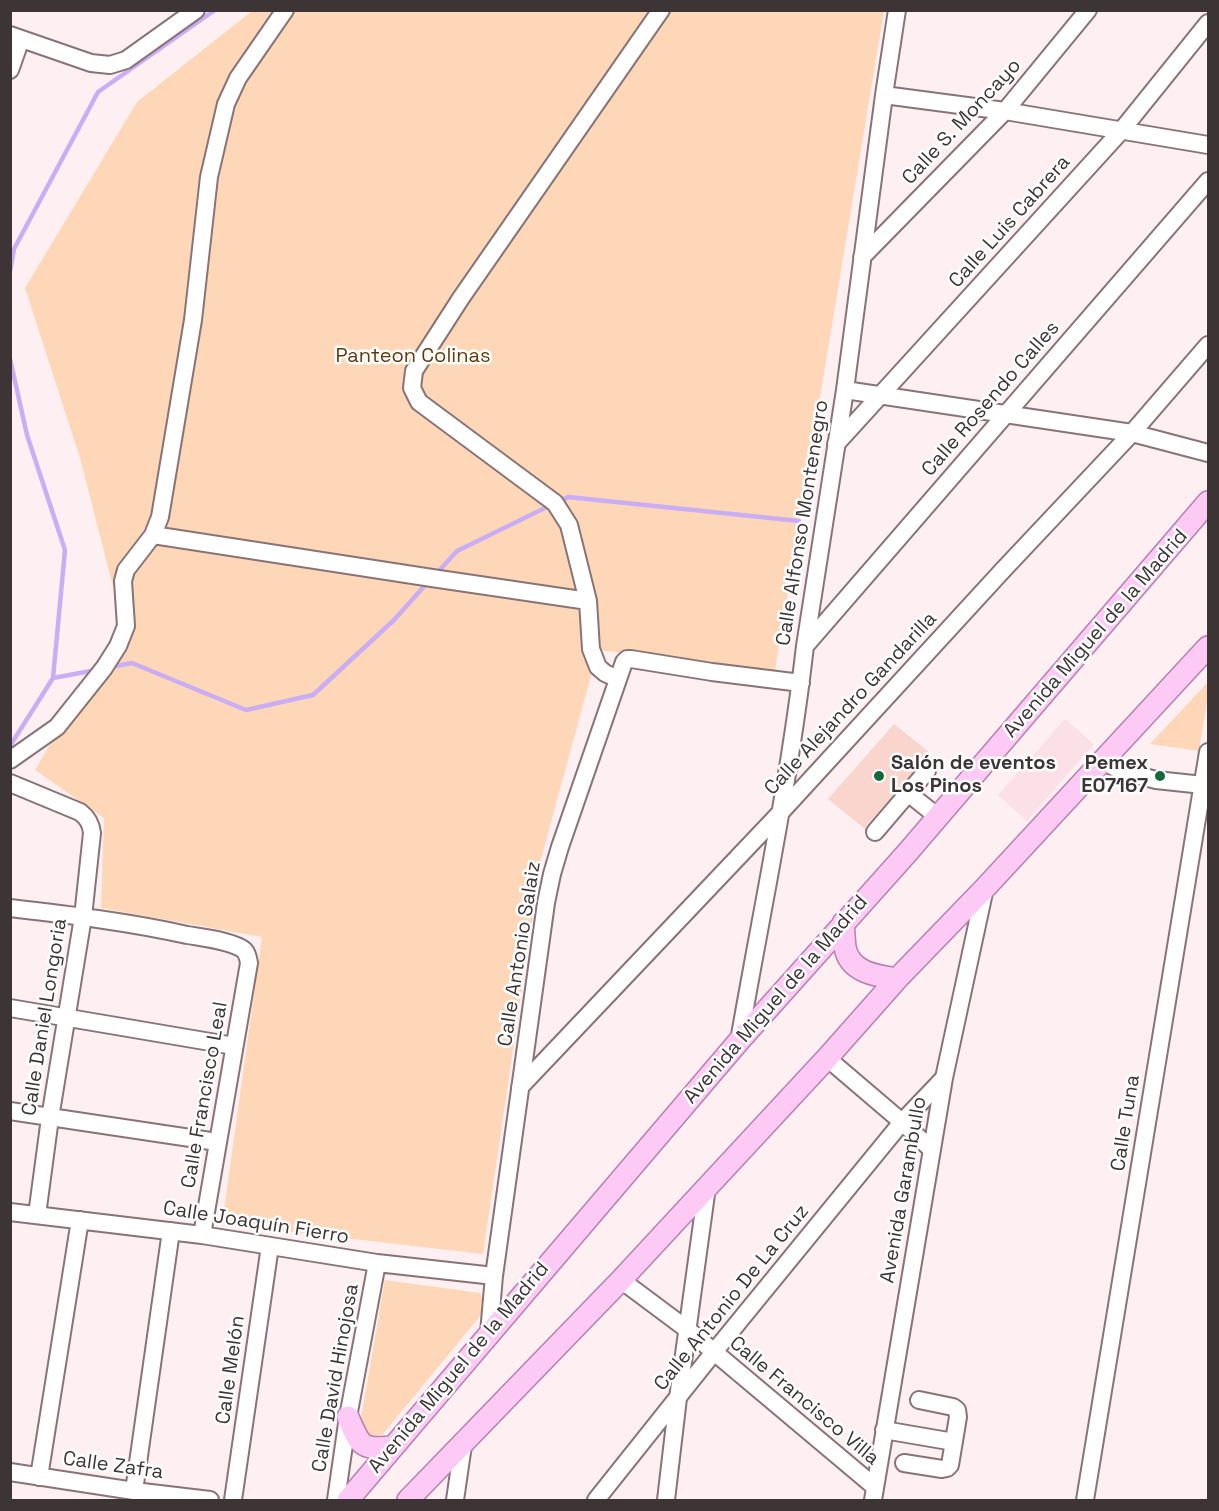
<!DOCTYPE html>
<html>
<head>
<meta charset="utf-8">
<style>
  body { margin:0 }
  #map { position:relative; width:1219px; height:1511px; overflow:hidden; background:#feeff2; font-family:"Space Grotesk",sans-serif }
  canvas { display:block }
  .frame { position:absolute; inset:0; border:12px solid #3d3436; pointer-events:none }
</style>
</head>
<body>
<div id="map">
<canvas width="1219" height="1511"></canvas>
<div class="frame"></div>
</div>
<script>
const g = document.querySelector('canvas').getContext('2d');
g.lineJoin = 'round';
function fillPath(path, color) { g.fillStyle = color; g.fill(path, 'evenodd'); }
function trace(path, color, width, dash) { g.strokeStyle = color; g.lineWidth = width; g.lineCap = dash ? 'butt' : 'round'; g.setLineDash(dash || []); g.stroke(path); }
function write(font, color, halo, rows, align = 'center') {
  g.font = font + ' "Space Grotesk",sans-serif'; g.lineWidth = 5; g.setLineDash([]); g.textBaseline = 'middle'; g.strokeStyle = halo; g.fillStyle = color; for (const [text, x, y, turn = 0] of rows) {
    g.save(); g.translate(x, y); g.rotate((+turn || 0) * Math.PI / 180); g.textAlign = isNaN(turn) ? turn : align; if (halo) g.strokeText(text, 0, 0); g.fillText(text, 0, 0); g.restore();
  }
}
fillPath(new Path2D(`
  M1065,719L1094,744L1027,821L998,795Z`), '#fbe1e7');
fillPath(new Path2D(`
  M252,11H884L775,670L598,650L541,859L483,1254L222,1224L262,937L101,908L104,818L35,770L122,622L80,458L25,288L137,102Z
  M1208,682V696L1199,751L1150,744Z
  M385,1280L480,1293L484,1303L481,1315L383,1434L366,1439L359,1430Z`), '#fdd7b7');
trace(new Path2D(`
  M10,271L14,249L98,92L215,10
  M10,359L27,435L65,550L53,678L10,746
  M559,502L568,497L799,521
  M436,574L457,551L551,505
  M110,667L132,663L246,710L313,695L394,620L428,582
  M53,678L96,670`), '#c9aef6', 4.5);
fillPath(new Path2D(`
  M894,724L930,753L867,825L865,829L828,799Z`), '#f9d5cd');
const minor = new Path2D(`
  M10,35L91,63L110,65L126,60L196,10
  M10,70L21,39
  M884,95L1005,111L1208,145
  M862,257L1005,111L1088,10
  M845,390L1132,433L1208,453
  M836,444L1121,131L1208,23
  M153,535L432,578L588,601
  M806,645L1208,181
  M618,679L605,673L598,667L591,649L588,601L569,525L555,503L419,402L412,388L414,371L461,298L661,10
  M10,760L57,727L104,668L118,646L126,626L123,581L126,570L153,535L160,517L193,320L209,177L226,104L238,78L285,10
  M1103,761L1121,771L1156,780L1203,785
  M10,783L80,812C88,818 91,824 92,833L83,917L50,1118L37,1215
  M908,793L938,817
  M875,832L927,771
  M10,908C70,915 129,922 187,935C205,938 225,940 241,948C247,951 248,957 249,963L202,1235
  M10,1008L234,1046
  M739,1041C762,909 790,778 805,646L845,390L884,95L897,10
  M827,1058L902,1122L932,1150
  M520,1087L780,813L1003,570L1132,433L1208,345
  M10,1111L217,1142
  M10,1212L202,1235L377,1263L494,1276
  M621,1280L688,1330L875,1487
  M489,1333L494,1276L546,903L552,874L560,847L624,662L627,659H631L712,672L801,683
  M884,1430L954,1442
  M904,1463L942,1469L947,1468L950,1465L958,1417L957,1410L953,1407L919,1400
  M10,1472L134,1491L210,1500
  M39,1477L80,1220
  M134,1491L171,1231
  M233,1500L270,1246
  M336,1500L348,1417L377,1263
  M455,1500L463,1445
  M596,1500L714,1352L902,1122L944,1078
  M666,1500L678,1398L707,1187
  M873,1500L944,1078L985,888
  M1085,1500L1208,752`);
const major = new Path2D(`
  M843,923C844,931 844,939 845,947C849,972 876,976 897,979
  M348,1417C360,1445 360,1450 392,1447
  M348,1500L739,1041L907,853L1208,502
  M408,1500L621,1280L827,1058L897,979L985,888L1208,647`);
trace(minor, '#887377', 20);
trace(major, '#b87fae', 24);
trace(minor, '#fff', 16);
trace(major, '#fccaf5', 21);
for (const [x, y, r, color] of [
  [879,776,6,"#156a3c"],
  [1160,776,6,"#156a3c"]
]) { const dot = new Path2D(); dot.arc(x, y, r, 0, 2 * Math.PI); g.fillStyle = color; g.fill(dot); trace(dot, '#fff', 2); }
write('20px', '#3d3436', '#fff', [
  ["Calle S. Moncayo",962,122,-47],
  ["Calle Luis Cabrera",1010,222,-48],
  ["Calle Rosendo Calles",991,399,-49],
  ["Calle Alfonso Montenegro",803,523,-81],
  ["Avenida Miguel de la Madrid",1096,634,-49],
  ["Calle Alejandro Gandarilla",851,704,-47],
  ["Calle Antonio Salaiz",520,954,-81],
  ["Avenida Miguel de la Madrid",776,1000,-49],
  ["Calle Daniel Longoria",45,1017,-81],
  ["Calle Francisco Leal",205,1095,-80],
  ["Calle Tuna",1126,1123,-81],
  ["Avenida Garambullo",904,1190,-80],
  ["Calle Joaquín Fierro",256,1223,9],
  ["Calle Antonio De La Cruz",732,1298,-51],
  ["Avenida Miguel de la Madrid",459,1368,-50],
  ["Calle Melón",231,1370,-82],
  ["Calle David Hinojosa",336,1378,-80],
  ["Calle Francisco Villa",804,1401,40],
  ["Calle Zafra",113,1466,8]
]);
write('20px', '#62390b', '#fff', [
  ["Panteon Colinas",413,357]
]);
write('bold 20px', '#3d3436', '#fff', [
  ["Salón de eventos",891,764],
  ["Los Pinos",891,787],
  ["Pemex",1148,764,"right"],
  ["E07167",1148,787,"right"]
], 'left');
</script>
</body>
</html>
